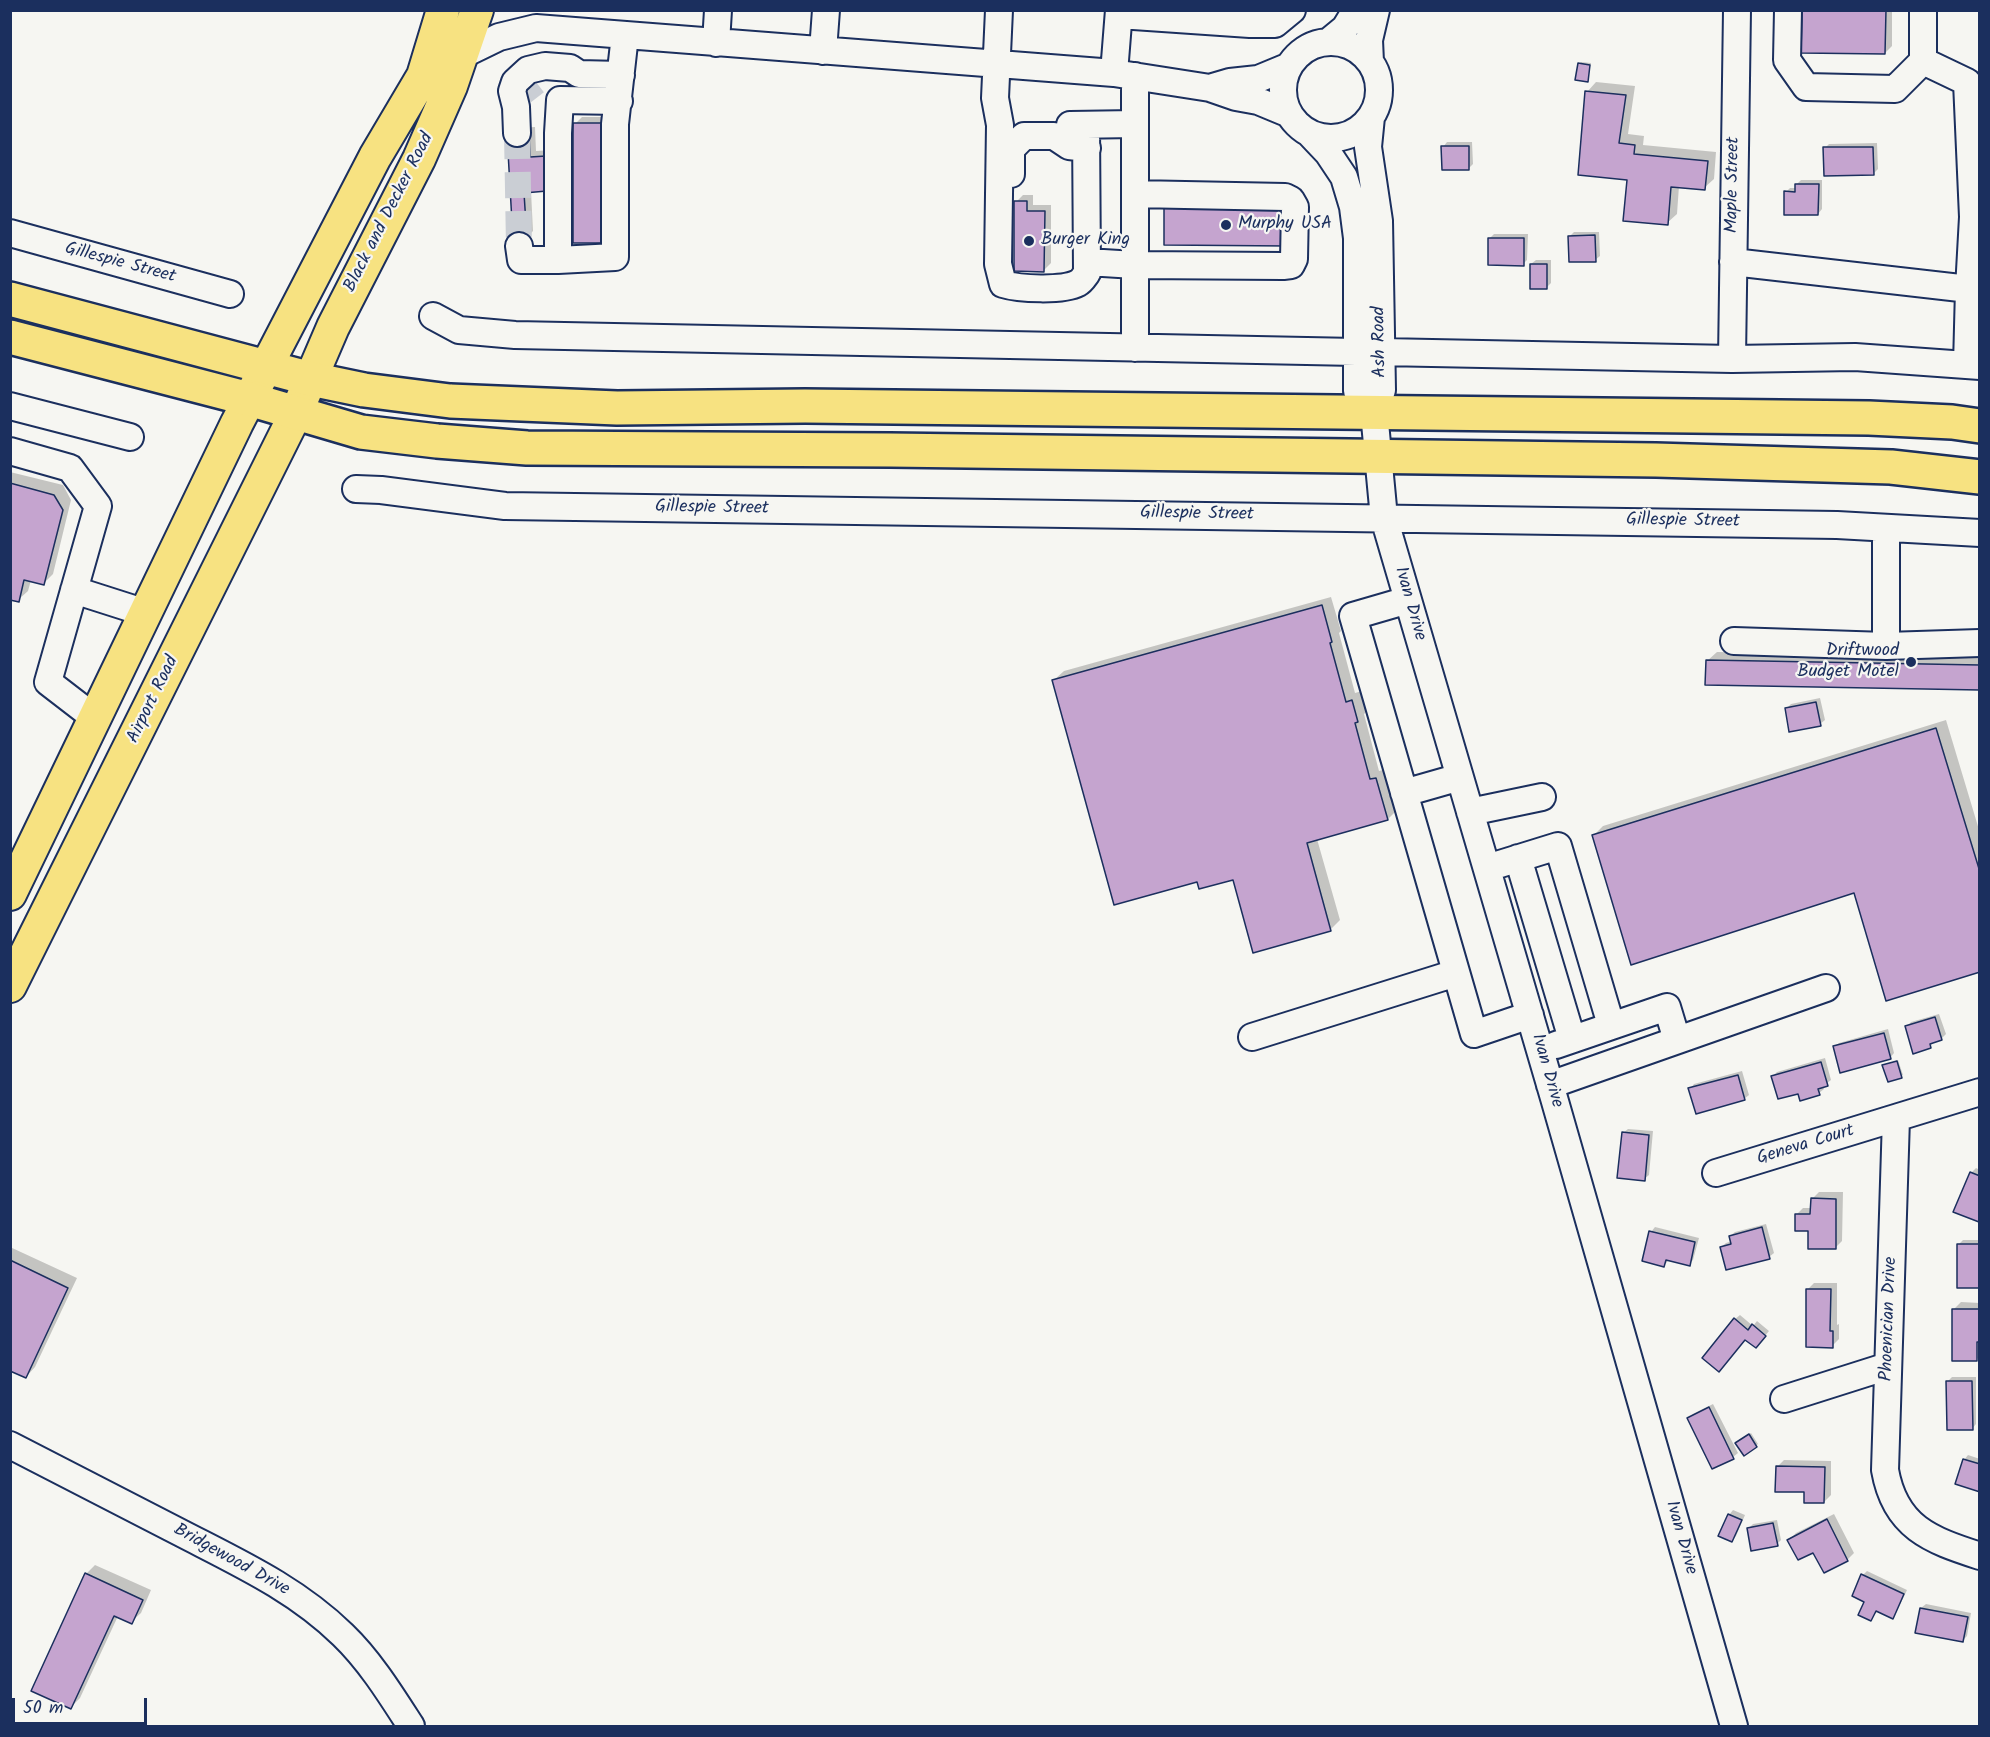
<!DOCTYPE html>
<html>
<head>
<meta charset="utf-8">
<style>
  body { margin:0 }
  #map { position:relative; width:1990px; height:1737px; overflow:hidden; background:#f6f6f2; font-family:Kalam,sans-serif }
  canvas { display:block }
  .frame { position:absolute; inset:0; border:12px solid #1b2f5e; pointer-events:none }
  .scale { position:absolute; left:12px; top:1698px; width:135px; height:27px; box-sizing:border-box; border:3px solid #1b2f5e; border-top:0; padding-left:8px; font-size:18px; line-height:21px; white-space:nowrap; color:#1b2f5e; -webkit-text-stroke:4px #f6f6f2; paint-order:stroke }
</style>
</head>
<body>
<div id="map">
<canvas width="1990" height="1737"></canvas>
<div class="frame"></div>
<div class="scale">50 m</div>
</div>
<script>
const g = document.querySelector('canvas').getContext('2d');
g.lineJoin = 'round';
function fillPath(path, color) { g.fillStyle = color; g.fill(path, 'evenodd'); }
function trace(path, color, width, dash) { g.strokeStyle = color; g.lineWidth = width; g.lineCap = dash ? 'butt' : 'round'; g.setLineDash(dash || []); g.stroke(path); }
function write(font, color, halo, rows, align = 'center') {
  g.font = font + ' Kalam,sans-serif'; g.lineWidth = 4.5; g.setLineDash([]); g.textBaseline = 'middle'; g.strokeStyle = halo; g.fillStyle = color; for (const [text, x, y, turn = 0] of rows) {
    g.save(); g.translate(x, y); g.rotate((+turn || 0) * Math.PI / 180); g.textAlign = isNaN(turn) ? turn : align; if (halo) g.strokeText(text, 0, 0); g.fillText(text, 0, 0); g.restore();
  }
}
fillPath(new Path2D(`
  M1803,10H1892V46L1885,53Z
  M1581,62L1591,63L1587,80L1579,64Z
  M1596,82L1635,86L1628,134L1644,136L1643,145L1716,152L1714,179L1704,188L1679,186L1677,214L1667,223L1628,178L1587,92Z
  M582,117H613L606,242L575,124Z
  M535,127L536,151L552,150L531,191L533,231L526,238L516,128Z
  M1447,142H1472L1473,164L1468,169L1443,147Z
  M1877,143L1878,169L1873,174L1825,148L1829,144Z
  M1801,180H1822V209L1818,214L1786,192L1790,188H1797V184Z
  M1023,195H1033V205H1051V263L1044,270L1016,202Z
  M1574,232H1599L1600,256L1595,260L1570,236Z
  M1494,234H1528L1527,260L1523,264L1490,238Z
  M1536,260H1551V283L1547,287L1531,264Z
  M10,472L63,485L71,500L53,574L44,583L31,580L28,591L18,600L10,598Z
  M1331,597L1341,631L1339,633L1355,693L1362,691L1367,711L1364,714L1379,771L1386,769L1397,810L1388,819L1317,839L1340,920L1330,930L1234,878L1198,880L1054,680L1064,671Z
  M1717,652L1980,656V688L1707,661Z
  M1820,698L1825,720L1820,724L1786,709L1791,704Z
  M1946,720L1980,833V971L1855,891L1594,835L1603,826Z
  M1939,1014L1946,1034L1941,1039L1934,1041L1930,1047L1907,1027L1911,1022Z
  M1888,1029L1894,1053L1890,1058L1834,1047L1839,1043Z
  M1825,1058L1831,1080L1823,1086L1824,1089L1819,1093L1799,1092L1773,1076L1777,1072Z
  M1898,1060L1903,1075L1901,1076L1886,1064Z
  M1742,1071L1749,1095L1744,1099L1690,1089L1694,1084Z
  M1628,1129L1653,1131L1649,1175L1644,1179L1623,1133Z
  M1976,1168L1980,1170L1979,1221L1971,1173Z
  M1819,1192H1843L1842,1241L1835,1248L1810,1230L1796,1215L1803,1208H1812V1199Z
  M1766,1224L1774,1253L1769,1257L1721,1247L1726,1243L1732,1241L1730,1236L1735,1232Z
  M1655,1227L1699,1238L1693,1260L1689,1264L1668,1261L1664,1265L1651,1232Z
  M1963,1240H1980L1978,1286L1958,1245Z
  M10,1247L77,1278L35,1367L26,1377L10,1369Z
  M1814,1283H1837V1325L1839,1324V1339L1832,1346L1807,1290Z
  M1961,1302L1980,1303V1356L1976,1360L1954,1309Z
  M1740,1315L1753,1326L1757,1321L1769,1331L1760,1342L1745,1338L1735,1319Z
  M1952,1377H1976V1424L1972,1429L1948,1381Z
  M1713,1404L1738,1453L1733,1457L1713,1467L1689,1418L1693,1414Z
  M1751,1433L1758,1444L1744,1454L1738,1442Z
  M1968,1455L1980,1459V1491L1964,1460Z
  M1784,1460L1831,1461V1495L1824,1502L1806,1490L1777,1467Z
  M1733,1510L1745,1515L1736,1536L1732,1540L1729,1515Z
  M1834,1514L1854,1553L1847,1560L1814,1551L1789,1540L1796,1533Z
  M1777,1520L1781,1540L1777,1544L1748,1529L1753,1524Z
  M95,1565L151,1590L141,1613L131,1622L118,1616L80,1698L70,1708L86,1574Z
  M1867,1571L1907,1590L1896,1613L1892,1617L1878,1610L1871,1620L1863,1575Z
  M1926,1604L1971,1613L1967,1636L1963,1640L1921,1608Z`), '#0003');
const building = new Path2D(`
  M1802,10H1886L1885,54L1801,53Z
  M1578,63L1590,65L1588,82L1575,80Z
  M1585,91L1626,95L1619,143L1635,145L1634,154L1708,161L1705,190L1671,187L1668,225L1623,221L1627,180L1578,175Z
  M573,123H607L606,243H573Z
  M529,133L530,157L546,156L547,191L524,193L527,239L513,240L507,134Z
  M1441,146H1469V170H1442Z
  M1823,147H1873L1874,175L1824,176Z
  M1795,184H1819L1818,215H1784V191L1795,192Z
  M1014,201H1027V211H1045L1044,272L1014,271Z
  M1164,205L1288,206V246L1164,245Z
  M1595,235L1596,262H1569L1568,236Z
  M1488,238H1524V266L1488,265Z
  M1530,264H1547V289H1530Z
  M10,483L54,495L63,510L44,585L24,580L19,602L10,600Z
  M1322,605L1332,642L1330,643L1346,702L1352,700L1358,722L1355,723L1370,779L1376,778L1388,820L1307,843L1331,931L1253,953L1233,880L1199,889L1197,882L1114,905L1052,680Z
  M1706,660L1980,665V690L1705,685Z
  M1816,702L1821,726L1789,732L1785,708Z
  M1936,728L1980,872V972L1886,1001L1854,893L1631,965L1592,835Z
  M1935,1017L1942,1040L1930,1044L1931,1048L1913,1054L1905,1026Z
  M1884,1033L1891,1059L1840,1073L1833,1046Z
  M1897,1061L1902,1078L1888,1082L1882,1065Z
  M1821,1062L1828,1086L1818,1089L1820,1095L1800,1101L1798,1094L1778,1099L1771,1076Z
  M1738,1075L1745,1100L1696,1114L1688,1088Z
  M1622,1132L1649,1135L1645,1181L1617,1178Z
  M1970,1172L1980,1176L1979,1222L1953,1212Z
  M1811,1198L1836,1199V1249H1808V1231H1795V1214H1810Z
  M1762,1227L1770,1259L1726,1270L1720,1247L1731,1244L1729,1236Z
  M1649,1231L1695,1242L1690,1266L1666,1260L1664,1267L1642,1261Z
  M1957,1244H1979V1288H1957Z
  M10,1260L68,1288L26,1378L10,1371Z
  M1806,1289H1831L1830,1331H1833V1348L1806,1347Z
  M1952,1309H1979L1980,1342H1977V1361H1952Z
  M1734,1318L1748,1330L1752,1324L1766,1336L1756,1348L1745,1340L1719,1372L1702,1358Z
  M1946,1381H1972L1973,1430H1947Z
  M1709,1407L1734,1459L1712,1469L1687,1418Z
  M1749,1434L1757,1447L1744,1456L1735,1443Z
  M1963,1459L1980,1464V1492L1955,1484Z
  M1776,1466L1825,1467L1824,1503H1804V1492H1775Z
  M1728,1514L1742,1520L1732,1542L1718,1536Z
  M1827,1519L1848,1561L1824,1573L1813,1553L1798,1560L1787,1540Z
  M1773,1523L1778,1546L1751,1551L1747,1528Z
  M85,1573L143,1600L132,1624L114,1616L71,1709L31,1691Z
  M1861,1574L1904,1594L1893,1619L1876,1611L1871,1621L1858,1615L1864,1602L1852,1596Z
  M1920,1608L1968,1617L1963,1642L1915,1633Z`);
fillPath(building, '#c5a4cf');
trace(building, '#1b2f5e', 1.5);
trace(new Path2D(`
  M523,92L536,82
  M517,133L519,246`), '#caced4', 26, [26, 13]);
const minor = new Path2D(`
  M999,10L995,98L1000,125L998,264L1003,284C1019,289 1063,291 1078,283C1082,281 1084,277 1087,273L1086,125
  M1788,10L1787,60L1806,87L1895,89L1923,61V10
  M1119,15L1250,24H1275L1292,10
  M1283 90a48 48 0 1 1 96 0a48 48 0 1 1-96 0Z
  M1328,42L1345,28L1356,10
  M716,43L718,10
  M823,51L826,10
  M462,55L499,37L536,28L1114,73L1210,88L1236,97L1258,101L1287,113
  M1923,61L1967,82L1973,217L1969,289
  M1370,62L1369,40L1376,10
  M1114,73L1119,10
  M1213,87L1230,82L1258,79L1287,67
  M619,101L560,100L558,133V260L615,257V124L625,35
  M1371,117L1368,147L1379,221L1382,390L1374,412L1384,518L1554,1098L1734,1726
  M1070,125L1135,124
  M517,133L516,107L512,91L515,82L528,70L545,66L570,68L579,74L621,75
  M1310,134L1328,153L1344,177L1353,207L1357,238V391L1374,412
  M1011,174V149L1024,136H1054L1069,146L1087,148
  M10,233L230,294
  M519,246L521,260H558
  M1087,262L1135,265L1283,266L1291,265L1294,259L1295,207L1291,200L1285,197L1135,194
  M1733,262L1969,289L1967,365
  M433,316L459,330L515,335L1356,352
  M1135,348V76
  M1382,352L1732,359L1855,357L1980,366
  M1732,359L1737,10
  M10,406L130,437
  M10,451L70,468L98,506L48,682L96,719
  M356,489L381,490L505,506L1837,525L1980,533
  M74,590L146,613
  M1408,600L1353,616L1474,1034L1530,1015
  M1734,641L1886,646V528
  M1886,646L1980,643
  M1404,793L1460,777
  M1470,812L1542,797
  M1518,858L1572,1039
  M1487,868L1558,846L1611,1025
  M1252,1037L1456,973
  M1556,1045L1667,1007L1677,1040
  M1550,1085L1826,988
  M1896,1118L1885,1470C1895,1527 1930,1540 1980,1556
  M1716,1173L1980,1092
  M1784,1399L1888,1366
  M10,1445C67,1474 124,1504 181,1533C239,1563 296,1589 343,1635C370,1661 391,1695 411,1726`);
const major = new Path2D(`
  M10,894L237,423L375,157L423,76L443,10
  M10,986L296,413L333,327L419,159L451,86L477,10`);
const highway = new Path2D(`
  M10,299L311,379L364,390L450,401L617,408L805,406L1869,418L1952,422L1980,426
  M10,337L249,399L361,432L437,441L527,448L890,450L1656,460L1891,467L1980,477`);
trace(minor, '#1b2f5e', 30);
trace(major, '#1b2f5e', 36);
trace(highway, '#1b2f5e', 38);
trace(minor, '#f6f6f2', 26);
trace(major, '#f7e281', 32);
trace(highway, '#f7e281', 33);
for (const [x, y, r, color] of [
  [1226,225,6,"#1b2f5e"],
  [1029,241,6,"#1b2f5e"],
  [1911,662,6,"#1b2f5e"]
]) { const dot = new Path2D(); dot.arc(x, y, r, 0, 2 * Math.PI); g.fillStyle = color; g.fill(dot); trace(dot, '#f6f6f2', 2); }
write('18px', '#1b2f5e', '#f6f6f2', [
  ["Maple Street",1734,185,-89],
  ["Black and Decker Road",390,213,-63],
  ["Gillespie Street",120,264,15],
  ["Ash Road",1381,342,-91],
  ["Gillespie Street",712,509,1],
  ["Gillespie Street",1197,515,1],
  ["Gillespie Street",1683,522,1],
  ["Ivan Drive",1409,604,74],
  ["Airport Road",154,700,-64],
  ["Ivan Drive",1546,1071,74],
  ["Geneva Court",1806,1146,-17],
  ["Phoenician Drive",1890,1319,-88],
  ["Ivan Drive",1680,1538,74],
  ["Bridgewood Drive",231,1561,29]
]);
write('18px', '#1b2f5e', '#f6f6f2', [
  ["Murphy USA",1238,225],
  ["Burger King",1041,241],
  ["Driftwood",1899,652,"right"],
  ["Budget Motel",1899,673,"right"]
], 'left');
</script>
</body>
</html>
